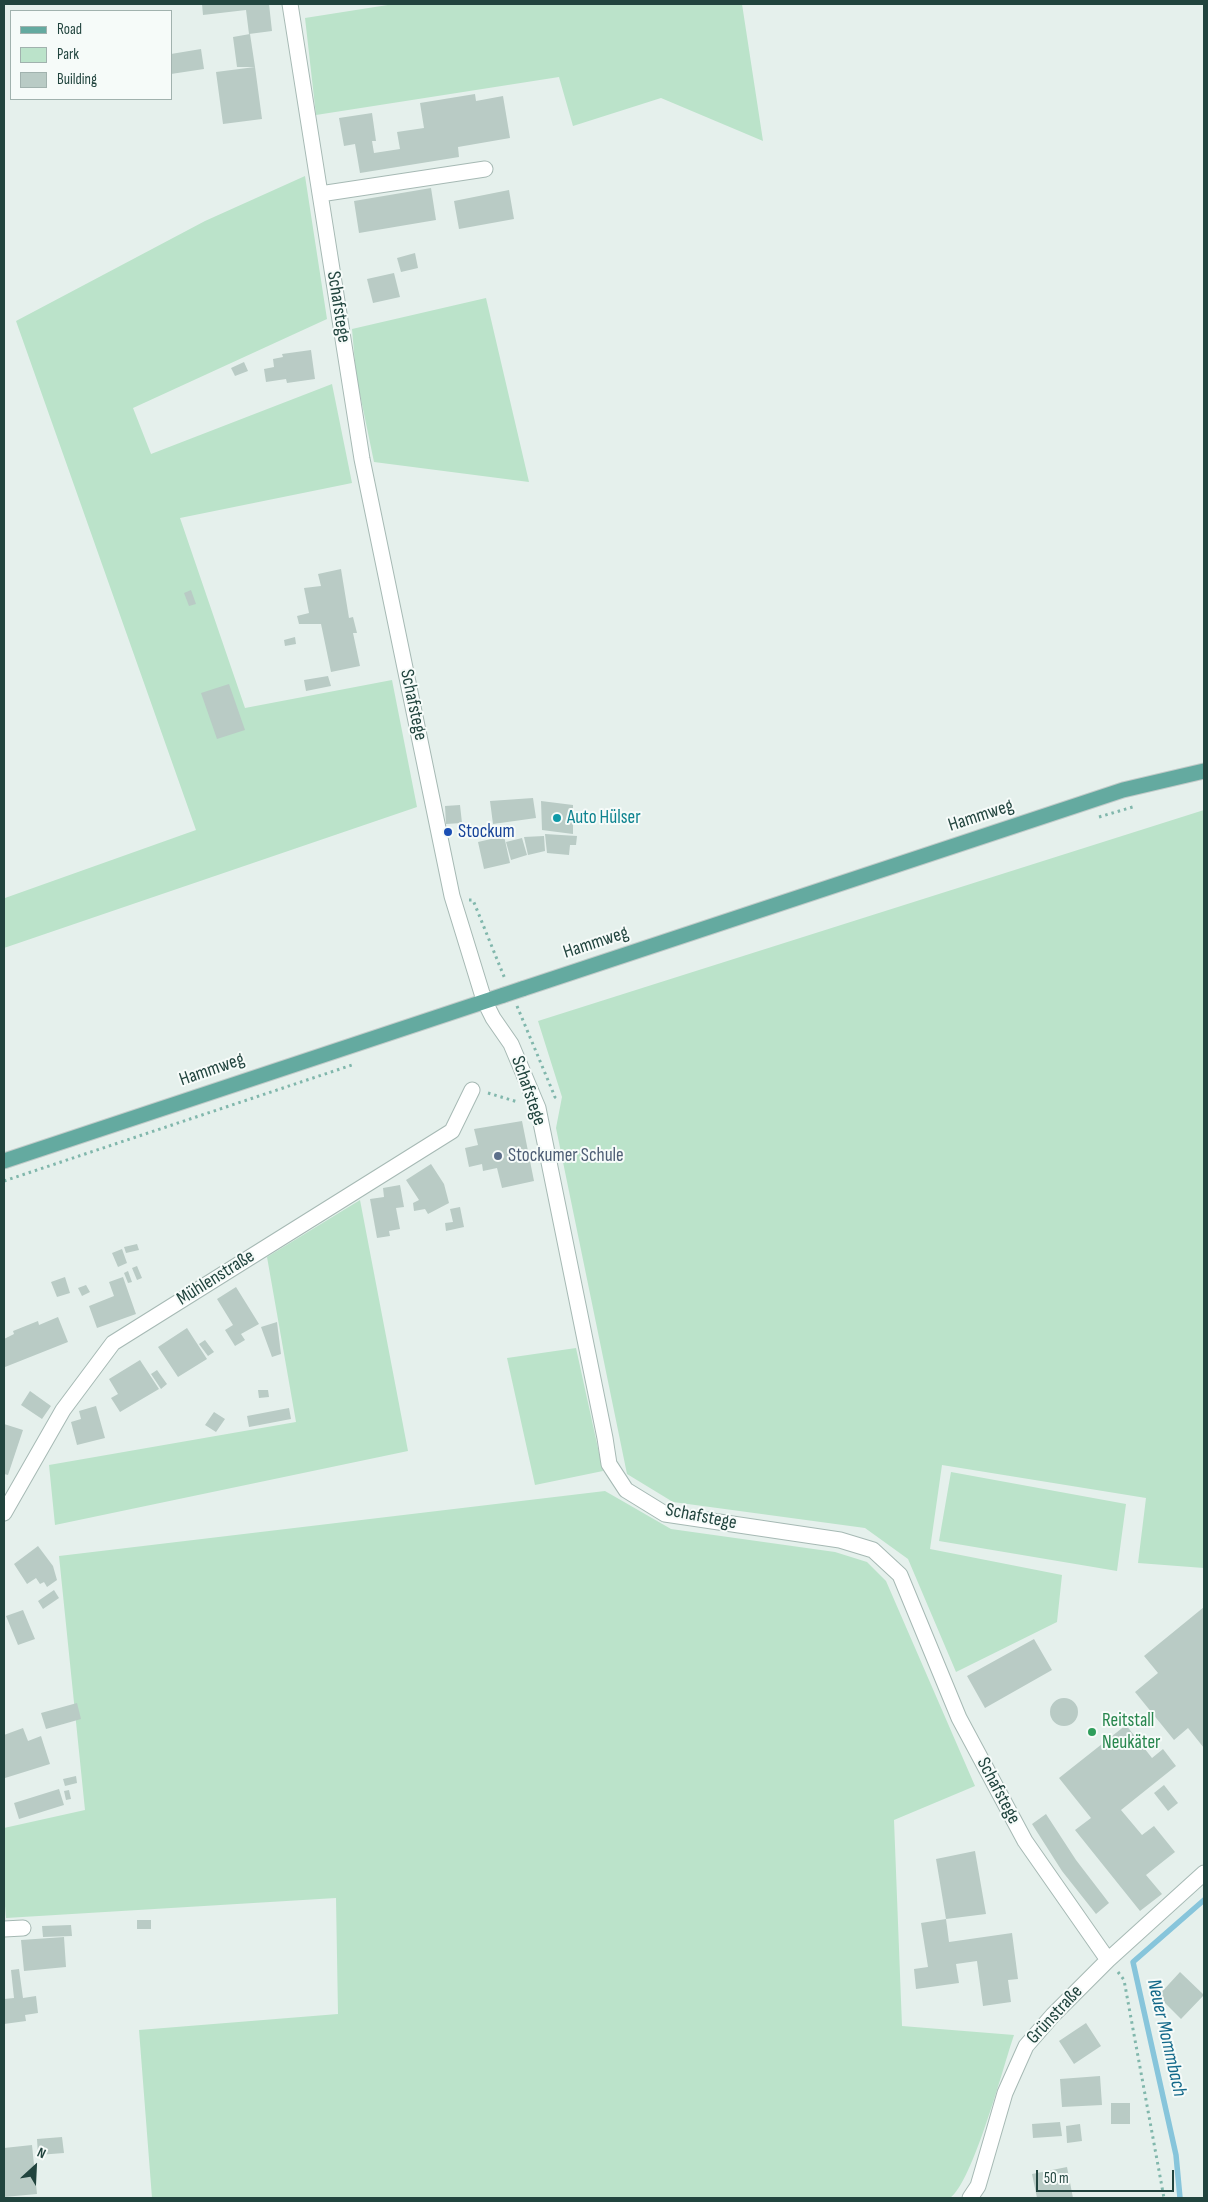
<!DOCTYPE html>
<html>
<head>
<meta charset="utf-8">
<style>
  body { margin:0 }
  #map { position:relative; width:1208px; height:2202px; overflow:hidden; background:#e5f0ec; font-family:"Sofia Sans Condensed",sans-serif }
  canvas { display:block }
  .frame { position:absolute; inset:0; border:5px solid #21443e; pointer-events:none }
  .legend { position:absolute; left:10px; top:10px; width:162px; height:90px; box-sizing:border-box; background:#f6fbf9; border:1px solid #a1b2ae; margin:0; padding:6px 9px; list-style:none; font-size:15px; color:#21443e }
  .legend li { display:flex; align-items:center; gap:10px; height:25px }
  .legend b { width:25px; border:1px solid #a1b2ae }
  .north { position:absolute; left:10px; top:2142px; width:50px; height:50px; -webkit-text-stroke:4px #f6fbf9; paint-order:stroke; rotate:25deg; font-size:14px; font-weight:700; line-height:20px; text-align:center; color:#21443e }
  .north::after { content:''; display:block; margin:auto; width:18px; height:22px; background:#21443e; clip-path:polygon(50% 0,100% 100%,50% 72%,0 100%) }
  .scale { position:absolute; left:1036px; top:2170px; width:138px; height:22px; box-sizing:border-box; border:2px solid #21443e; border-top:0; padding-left:6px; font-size:15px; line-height:18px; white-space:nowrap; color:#21443e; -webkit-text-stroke:4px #f6fbf9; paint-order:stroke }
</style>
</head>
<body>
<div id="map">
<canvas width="1208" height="2202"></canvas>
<div class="frame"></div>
<ul class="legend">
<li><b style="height:6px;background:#64aaa0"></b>Road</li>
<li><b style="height:14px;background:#bbe3ca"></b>Park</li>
<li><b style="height:14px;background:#b9cbc5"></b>Building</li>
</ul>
<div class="north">N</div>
<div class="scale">50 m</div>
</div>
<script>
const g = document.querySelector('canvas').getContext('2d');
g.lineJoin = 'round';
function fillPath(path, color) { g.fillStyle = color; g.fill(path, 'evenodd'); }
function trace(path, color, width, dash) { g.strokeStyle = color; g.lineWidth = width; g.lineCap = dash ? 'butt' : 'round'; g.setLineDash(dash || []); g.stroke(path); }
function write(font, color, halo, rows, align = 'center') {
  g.font = font + ' "Sofia Sans Condensed",sans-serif'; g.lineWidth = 4; g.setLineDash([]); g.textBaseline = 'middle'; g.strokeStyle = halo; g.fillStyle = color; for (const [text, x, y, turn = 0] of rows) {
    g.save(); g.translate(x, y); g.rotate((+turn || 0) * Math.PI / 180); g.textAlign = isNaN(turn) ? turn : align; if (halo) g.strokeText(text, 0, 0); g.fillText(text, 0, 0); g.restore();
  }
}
fillPath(new Path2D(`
  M394,4H742L763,141L661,98L573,126L559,77L316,115L305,18Z
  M305,176L327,319L133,408L151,454L332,384L352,483L180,518L245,708L392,680L417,807L4,948V896L5,898L196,830L16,321L205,221Z
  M486,298L529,482L374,462L356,375L352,329Z
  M1204,810V1568L1138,1563L1146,1498L942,1465L930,1549L1062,1575L1057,1622L956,1672L908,1559L865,1528L673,1502L627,1474L556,1128L562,1097L538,1021Z
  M360,1200L408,1451L55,1525L49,1465L296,1422L267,1257Z
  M576,1348L603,1471L535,1485L507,1358Z
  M951,1472L1126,1504L1117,1571L939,1541Z
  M605,1491L671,1529L835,1552L867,1562L886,1581L975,1786L894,1820L902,2026L1014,2035C1003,2067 973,2182 950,2198H152L139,2030L338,2014L336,1898L6,1918L4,1894V1828L85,1810L59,1556Z`), '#bbe3ca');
trace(new Path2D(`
  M1180,2198L1176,2155L1133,1962L1204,1900`), '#87c5db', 5.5);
fillPath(new Path2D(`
  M202,4H269L272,31L249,34L246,10L203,15Z
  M250,34L255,67H237L233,37Z
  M201,49L204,69L171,74V54Z
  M255,67L262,119L223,124L216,72Z
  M475,94L476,101L503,96L510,138L458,147L459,157L360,173L355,144L344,146L339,118L372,113L376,141H372L374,153L400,149L397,132L424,128L420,103Z
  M431,188L436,220L359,233L354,201Z
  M509,190L514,219L459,229L454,201Z
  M415,253L418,268L401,272L397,258Z
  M394,273L400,297L373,303L367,279Z
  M311,350L315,379L287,383L286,379L266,382L264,369L274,367L273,359L283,357L282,354Z
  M244,362L248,371L235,376L231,368Z
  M341,569L349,618L353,617L357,633H353L360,666L331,672L321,624H299L297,616L309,613L304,588L321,586L318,574Z
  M191,590L196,604L189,606L184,593Z
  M295,637L296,644L285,646L284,640Z
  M328,676L331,686L306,691L304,680Z
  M229,684L245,730L217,739L201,693Z
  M533,798L536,818L493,824L490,801Z
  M541,801L573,805V834L542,830Z
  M460,805L462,823L446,824L445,806Z
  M545,834L577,836L576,845H570L569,855L547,853Z
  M504,836L510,863L484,869L478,842Z
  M544,836L545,851L528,855L524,837Z
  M522,838L527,855L511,860L506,842Z
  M522,1121L534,1181L502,1188L497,1168L483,1171L482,1164L469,1167L465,1148L478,1145L474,1129Z
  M431,1164L444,1184L449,1203L428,1214L425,1209L414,1211L413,1203L419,1200L406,1180Z
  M400,1185L404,1207L396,1208L400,1229L389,1231L390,1236L377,1238L370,1199L384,1197L383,1188Z
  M460,1207L464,1227L446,1231L445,1223L453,1222L450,1209Z
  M137,1244L139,1250L126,1253L124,1247Z
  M122,1249L127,1263L118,1267L112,1253Z
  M137,1266L142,1278L137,1280L132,1268Z
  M128,1271L132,1282L128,1283L124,1273Z
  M65,1277L70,1293L57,1297L51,1282Z
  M123,1277L136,1314L97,1328L89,1306L114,1296L109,1282Z
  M86,1285L90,1292L82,1296L78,1288Z
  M236,1287L259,1324L241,1334L245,1340L235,1346L225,1330L233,1325L217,1299Z
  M58,1317L68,1342L5,1367L4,1339L14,1334L13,1331L38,1321L39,1325Z
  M277,1322L281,1354L272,1357L261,1327Z
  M187,1328L207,1359L178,1377L158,1347Z
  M205,1340L214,1352L208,1356L199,1344Z
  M140,1360L159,1389L120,1412L111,1398L118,1394L109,1379Z
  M157,1370L167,1384L161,1389L151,1374Z
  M258,1390H268L269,1397L259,1398Z
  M30,1391L51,1406L42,1419L21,1405Z
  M96,1406L105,1438L77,1445L71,1422L81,1419L79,1411Z
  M289,1408L291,1419L249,1427L247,1416Z
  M214,1412L225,1419L216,1432L205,1425Z
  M4,1424L23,1430L8,1475L4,1474Z
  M38,1546L53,1566L57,1580L47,1587L44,1582L40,1584L36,1578L27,1584L14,1564Z
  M54,1590L59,1598L43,1609L38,1601Z
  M1204,1607V1748L1188,1728L1174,1740L1135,1692L1158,1673L1144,1656Z
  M23,1610L35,1639L18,1645L6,1616Z
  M1034,1639L1052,1670L985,1708L967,1676Z
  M1050 1712a14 14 0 1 1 28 0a14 14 0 1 1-28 0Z
  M77,1703L81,1719L46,1729L41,1713Z
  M1126,1725L1152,1758L1163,1749L1176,1766L1121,1810L1142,1835L1154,1826L1175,1852L1146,1875L1162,1894L1140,1911L1075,1830L1091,1818L1059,1778Z
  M23,1728L28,1741L41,1736L50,1764L5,1778L4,1735Z
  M76,1776L77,1783L65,1786L63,1779Z
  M1164,1785L1178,1803L1168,1811L1154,1793Z
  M59,1789L64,1805L19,1819L14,1803Z
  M69,1790L71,1799L66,1800L64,1791Z
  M1046,1814L1076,1860L1109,1903L1096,1914L1062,1871L1032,1824Z
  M975,1851L986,1914L946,1919L936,1859Z
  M946,1919L949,1942L1012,1933L1018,1979L1008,1980L1011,2002L983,2006L977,1961L956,1964L959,1983L916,1989L914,1969L928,1967L921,1923Z
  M137,1920H151V1929H137Z
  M71,1925L72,1936L43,1937L42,1926Z
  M64,1937L66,1967L24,1971L21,1940Z
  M19,1969L23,1998L36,1996L38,2013L25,2015L26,2021L4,2024V1999L14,1998L11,1970Z
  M1180,1972L1204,1995L1181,2019L1158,1996Z
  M1086,2023L1101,2046L1074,2064L1059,2041Z
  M1100,2076L1102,2105L1062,2107L1060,2079Z
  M1111,2103H1130V2124H1111Z
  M1060,2122L1062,2136L1033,2138L1032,2124Z
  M1080,2124L1082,2141L1067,2143L1066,2126Z
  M62,2137L64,2153L38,2155L37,2139Z
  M32,2145L37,2194L4,2197V2148Z
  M1067,2167L1073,2198H1037L1032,2174Z`), '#b9cbc5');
const minor = new Path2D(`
  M290,4L362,459L452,896L484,1000L493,1018L511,1044L538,1108L605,1438L609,1464L626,1490L665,1514L840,1540L873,1550L900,1575L959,1718L1025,1841L1108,1960
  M320,194L485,169
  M4,1513L63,1410L113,1343L452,1131L472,1090
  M4,1929L23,1928
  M970,2198L978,2186L1005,2093L1026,2046L1053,2015L1108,1960L1204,1873`);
const major = new Path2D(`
  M522,989L1123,790L1204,771
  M4,1161L504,995`);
trace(minor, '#a6b9b4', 17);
trace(major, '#c1cbc9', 17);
trace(new Path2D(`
  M1099,817L1136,806
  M469,900H473L505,979
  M517,1006L555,1097L551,1100
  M488,1093L518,1102
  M4,1181L355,1064
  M1118,1972L1124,1980L1164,2198`), '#81b7ac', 3, [2.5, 4]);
trace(minor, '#fff', 15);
trace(major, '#64aaa0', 15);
const majorBridge = new Path2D(`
  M504,995L522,989`);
trace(majorBridge, '#c1cbc9', 17, []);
trace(majorBridge, '#64aaa0', 15);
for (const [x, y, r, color] of [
  [557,818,5,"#0f9aa8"],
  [448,832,5,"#1a4fb4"],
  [498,1156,5,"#5c6f8a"],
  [1092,1732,5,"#2e9e5b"]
]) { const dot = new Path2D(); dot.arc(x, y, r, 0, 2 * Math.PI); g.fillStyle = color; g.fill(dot); trace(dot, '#f6fbf9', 2); }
write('19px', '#21443e', '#f6fbf9', [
  ["Schafstege",338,307,81],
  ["Schafstege",413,705,78],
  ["Hammweg",981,816,-18],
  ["Hammweg",596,943,-18],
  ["Hammweg",212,1070,-19],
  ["Schafstege",528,1091,71],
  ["Mühlenstraße",216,1278,-32],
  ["Schafstege",701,1517,11],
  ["Schafstege",998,1791,62],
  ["Grünstraße",1055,2015,-47]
]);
write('19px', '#0d838f', '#f6fbf9', [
  ["Auto Hülser",567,818]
], 'left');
write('19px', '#164399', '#f6fbf9', [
  ["Stockum",458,832]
], 'left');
write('19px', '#4e5e75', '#f6fbf9', [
  ["Stockumer Schule",508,1156]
], 'left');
write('19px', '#27864d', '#f6fbf9', [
  ["Reitstall",1102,1721],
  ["Neukäter",1102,1743]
], 'left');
write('italic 20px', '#126889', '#f6fbf9', [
  ["Neuer Mommbach",1166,2038,77]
]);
</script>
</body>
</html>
